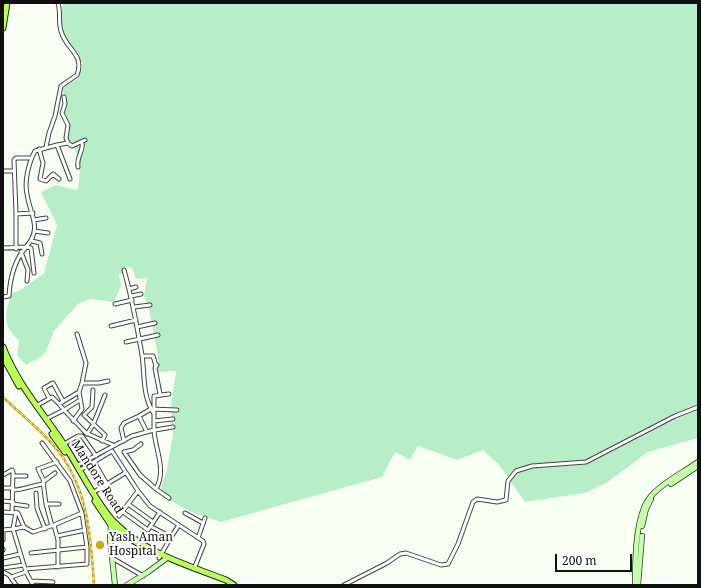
<!DOCTYPE html>
<html>
<head>
<meta charset="utf-8">
<style>
  body { margin:0 }
  #map { position:relative; width:701px; height:588px; overflow:hidden; background:#f7fff3; font-family:"Noto Serif",serif }
  canvas { display:block }
  .frame { position:absolute; inset:0; border:4px solid #101010; pointer-events:none }
  .scale { position:absolute; left:555px; top:554px; width:77px; height:18px; box-sizing:border-box; border:2px solid #101010; border-top:0; padding-left:5px; font-size:12px; line-height:14px; white-space:nowrap; color:#101010; -webkit-text-stroke:3px #fff; paint-order:stroke }
</style>
</head>
<body>
<div id="map">
<canvas width="701" height="588"></canvas>
<div class="frame"></div>
<div class="scale">200 m</div>
</div>
<script>
const g = document.querySelector('canvas').getContext('2d');
g.lineJoin = 'round';
function fillPath(path, color) { g.fillStyle = color; g.fill(path, 'evenodd'); }
function trace(path, color, width, dash) { g.strokeStyle = color; g.lineWidth = width; g.lineCap = dash ? 'butt' : 'round'; g.setLineDash(dash || []); g.stroke(path); }
function write(font, color, halo, rows, align = 'center') {
  g.font = font + ' "Noto Serif",serif'; g.lineWidth = 4; g.setLineDash([]); g.textBaseline = 'middle'; g.strokeStyle = halo; g.fillStyle = color; for (const [text, x, y, turn = 0] of rows) {
    g.save(); g.translate(x, y); g.rotate((+turn || 0) * Math.PI / 180); g.textAlign = isNaN(turn) ? turn : align; if (halo) g.strokeText(text, 0, 0); g.fillText(text, 0, 0); g.restore();
  }
}
fillPath(new Path2D(`
  M63,3H698V438L648,452L608,482L585,493L525,502L499,465L483,450L457,460L418,446L410,460L395,452L382,477L221,522L191,512L169,500L161,488L167,469L173,434L171,406L176,371L158,372V356L149,309L144,296L147,278L136,279L132,268L122,267L123,274L119,275L121,286L114,302L90,299L78,304L54,331L46,351L39,358L26,365L17,355L19,341C2,324 5,316 11,294L22,289L44,273L57,225L41,192L56,185L77,190C81,180 81,158 74,148C73,146 69,143 67,141V122L61,112L64,102L63,86L79,78L83,63L62,33L61,18Z`), '#b7eec8');
const minor = new Path2D(`
  M68,143L72,146L85,140
  M57,145L68,143L66,138L68,125L62,113L65,104L64,97
  M46,147L49,133L55,116L61,86L77,75C85,54 66,50 61,31C58,22 61,12 58,3
  M39,149L43,163L40,179L46,181L53,174L59,179
  M78,167C76,156 84,151 82,143
  M3,171H14
  M16,214L14,160L16,158H31
  M34,220L46,218
  M34,231L48,233
  M32,241L40,243L42,254
  M3,248L26,247C43,228 30,215 27,194C24,181 29,162 35,151L57,145L70,179
  M16,249V214L33,213
  M21,252L28,270L27,281
  M124,270C132,298 137,326 142,355C145,376 142,395 154,414
  M129,289L136,287
  M131,296L141,294
  M3,297L9,296C10,278 14,261 26,247L31,248L34,273
  M115,304L132,300
  M134,307L150,305
  M111,326L136,320
  M137,327L155,323
  M77,334L86,363L82,383
  M126,342L158,335
  M142,356H153L156,366
  M157,365L155,368L160,394
  M93,390L92,407L84,415L105,435L102,441
  M49,398L44,388L53,383L63,401
  M80,400L64,410L59,404L79,392L82,383H99L108,381
  M36,406L52,397L59,404
  M139,416L151,409L177,410
  M46,419L64,410L86,433L113,445
  M73,421L82,409L79,392
  M154,421L173,419
  M154,430C155,450 167,469 156,489L169,498
  M155,430L173,427
  M87,434L93,425L105,395
  M124,441L121,428L124,423L139,416L147,432
  M64,444L78,436H82L96,456
  M141,444L133,450L124,452L140,475L156,489
  M94,462L107,484
  M78,465L132,436L154,430V396L169,394
  M87,466L101,488
  M80,470L112,451L138,491
  M3,475L12,470L13,472L12,512
  M13,476H26
  M44,481L38,469L57,462
  M3,488H13
  M13,490C24,490 32,485 44,484
  M94,492L125,473
  M36,493L37,508L45,529
  M3,501L13,502
  M13,504L27,506
  M46,504H59
  M128,504L153,522
  M3,512L18,513L24,527
  M16,512L13,529L24,527L33,532L54,525L82,513L70,481L42,443
  M123,512L148,530L160,512
  M185,513L203,523
  M119,516L138,491L150,506L203,541L204,544L194,569
  M54,525L58,540V567
  M52,526L46,504L43,482L55,473
  M150,526L171,537L159,558
  M3,530L13,529L26,572L33,585
  M57,536L85,530
  M171,537L179,525
  M198,538L205,518
  M3,540V530
  M3,549V550
  M31,553L87,547
  M3,558L20,554
  M112,558L143,576
  M3,568L24,565
  M25,569L87,564V547L82,513
  M3,572L9,575L16,585
  M11,577L26,572
  M31,581L53,582
  M344,585L387,563L400,554L406,553L441,565L448,564L458,544L473,502L477,499L497,502L506,500L508,481L516,471L532,466L586,462L675,416L698,407`);
const secondary = new Path2D(`
  M671,484L698,466
  M111,525L110,539L115,585
  M642,526L646,509L651,499
  M127,585L148,572L167,558
  M635,585C635,560 635,511 653,494C665,481 684,472 698,462
  M638,585L642,536`);
const trunk = new Path2D(`
  M3,28L7,3
  M3,347C17,384 44,414 65,446C81,471 94,499 113,521C144,553 187,565 226,580L234,585
  M3,357L19,386
  M52,434L65,452
  M95,501L111,525L143,547`);
trace(minor, '#434343', 5);
trace(secondary, '#323232', 6);
trace(trunk, '#212121', 7);
trace(minor, '#fff', 3);
trace(secondary, '#c5ffae', 4.5);
trace(trunk, '#baff5a', 5);
const rail = new Path2D(`
  M3,397C19,413 39,428 54,446C88,485 91,536 94,585`);
trace(rail, '#cfa619', 2.5);
trace(rail, '#fff', 1, [3]);
for (const [x, y, r, color] of [
  [100,545,5,"#cfa619"]
]) { const dot = new Path2D(); dot.arc(x, y, r, 0, 2 * Math.PI); g.fillStyle = color; g.fill(dot); trace(dot, '#fff', 1.5); }
write('12px', '#101010', '#fff', [
  ["Mandore Road",97,477,57]
]);
write('12px', '#101010', '#fff', [
  ["Yash Aman",109,538],
  ["Hospital",109,552]
], 'left');
</script>
</body>
</html>
